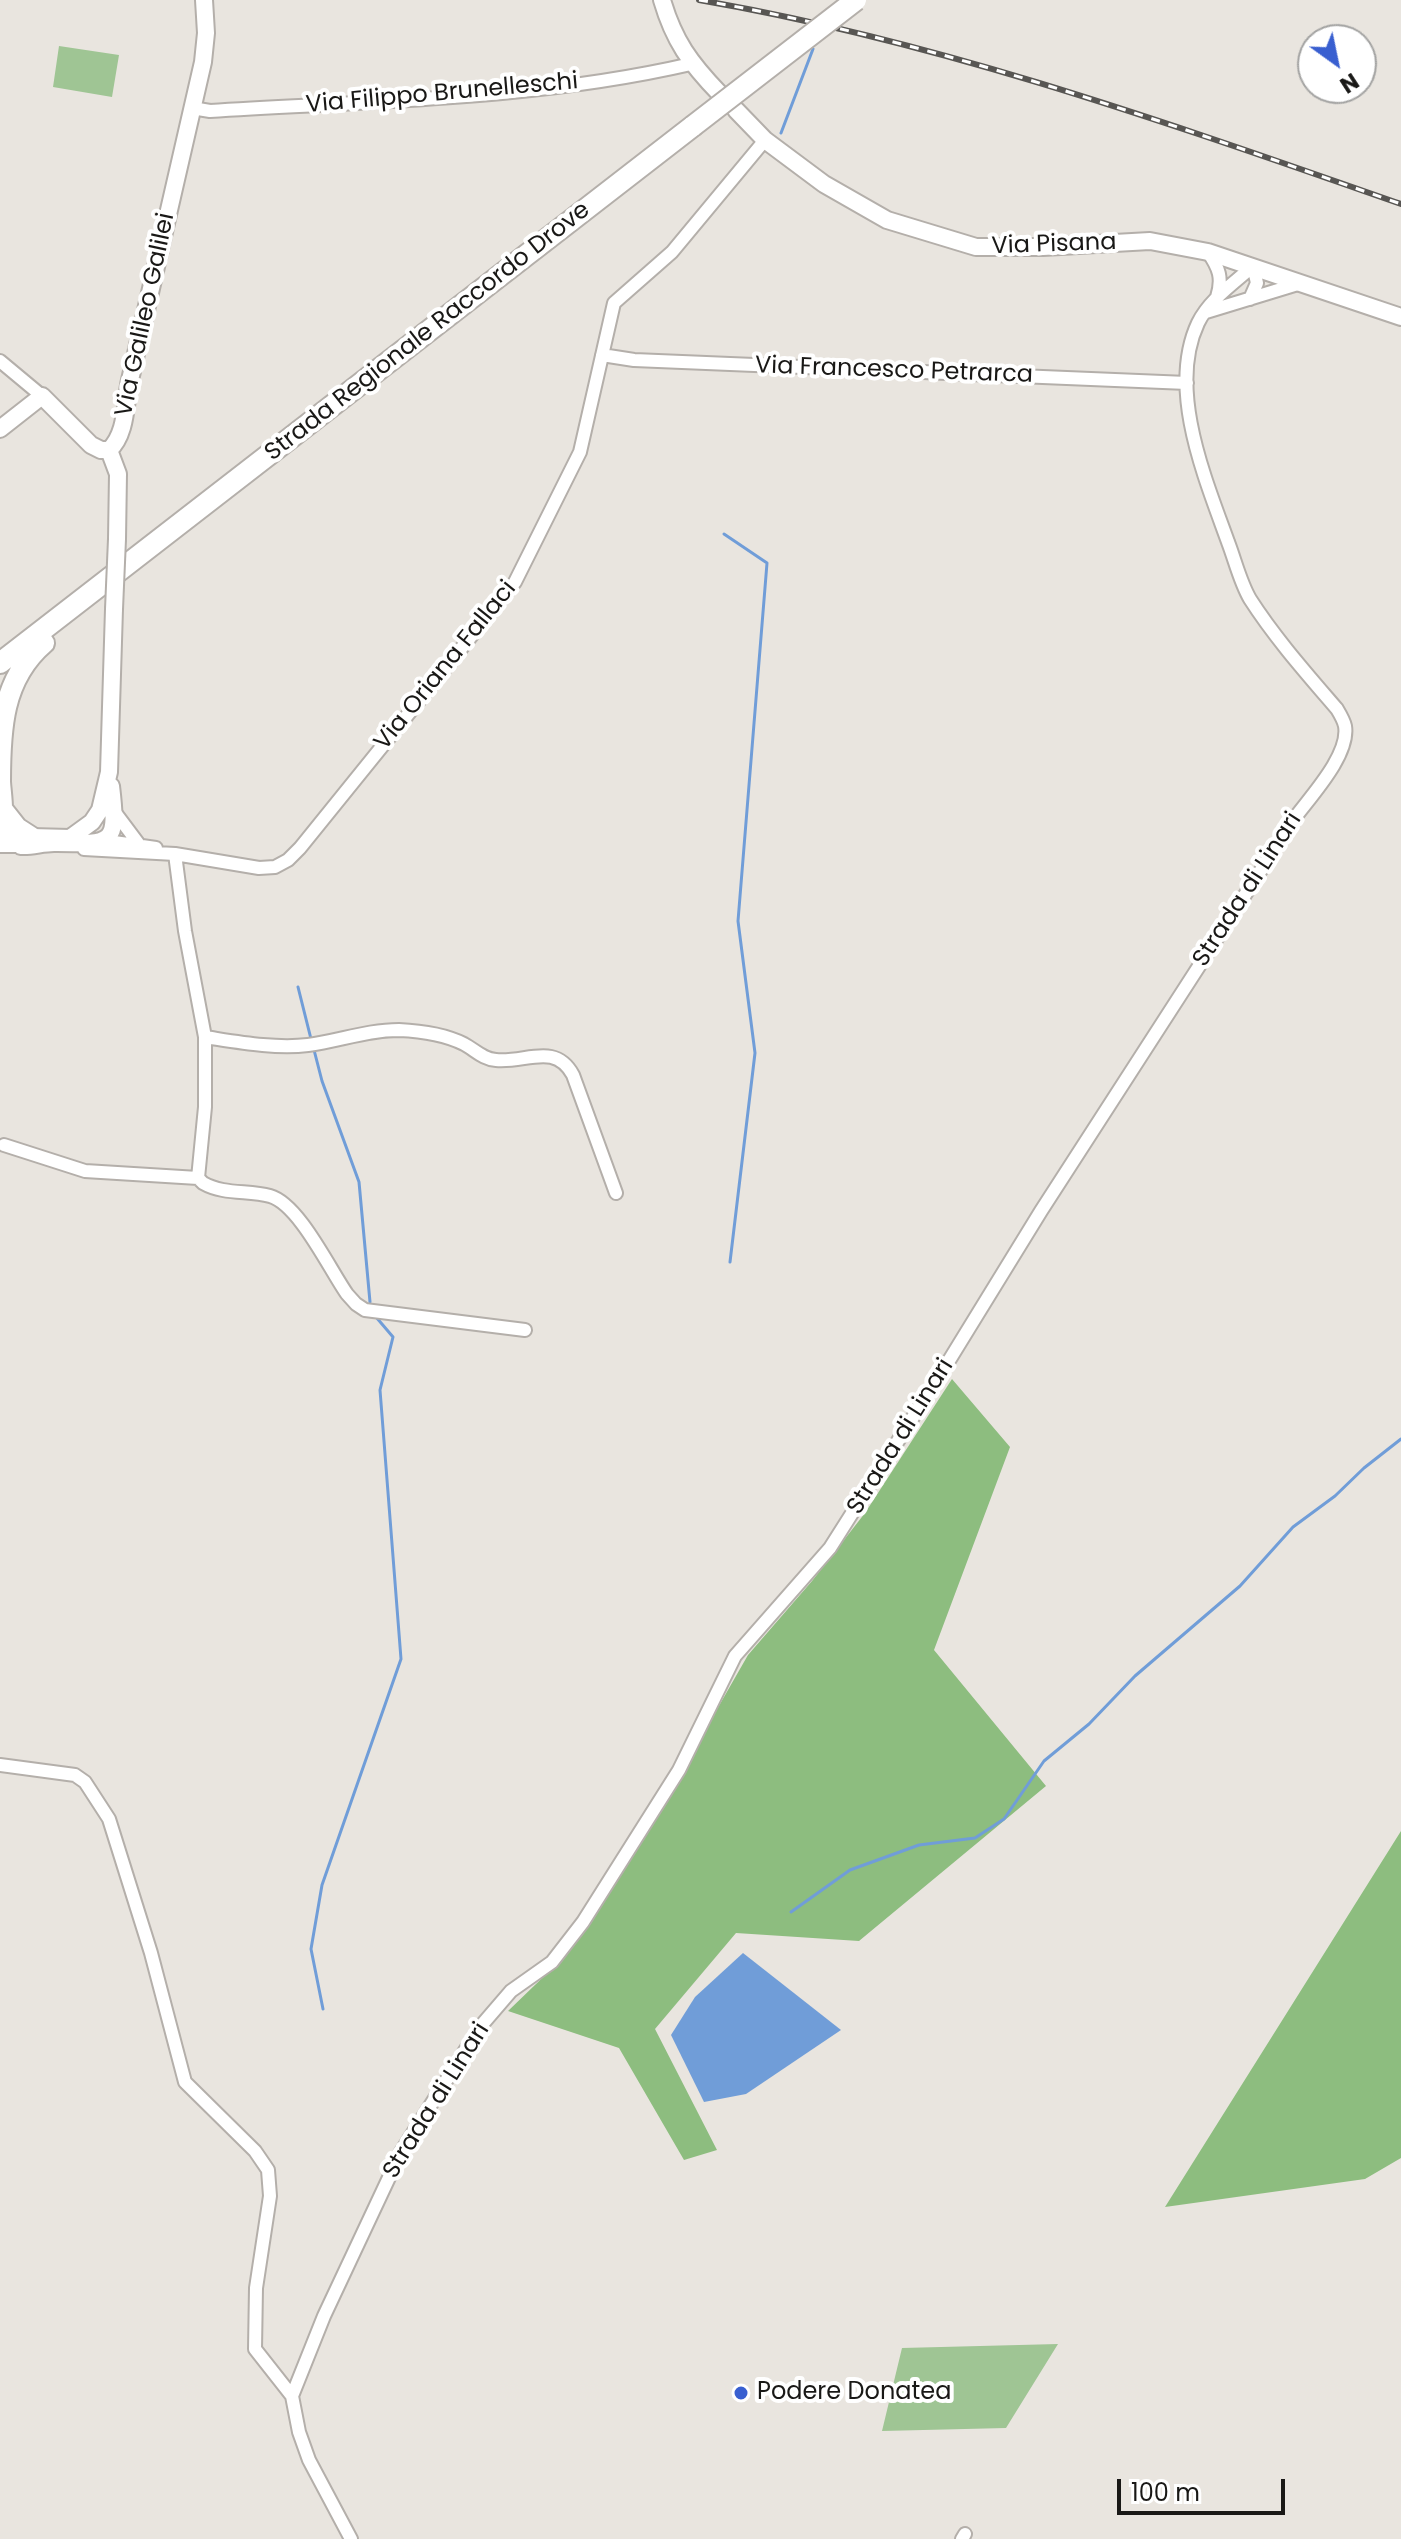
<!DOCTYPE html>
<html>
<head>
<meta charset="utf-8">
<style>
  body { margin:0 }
  #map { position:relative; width:1401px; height:2539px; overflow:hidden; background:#e9e5df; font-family:Poppins,sans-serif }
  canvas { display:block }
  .north { position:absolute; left:1297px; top:24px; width:80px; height:80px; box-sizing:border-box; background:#fff; border:2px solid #a3a3a2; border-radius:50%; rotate:147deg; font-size:22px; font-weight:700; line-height:32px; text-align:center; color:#191816 }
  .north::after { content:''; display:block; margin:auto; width:28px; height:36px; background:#395fd0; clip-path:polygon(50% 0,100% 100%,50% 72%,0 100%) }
  .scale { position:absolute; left:1117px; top:2479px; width:168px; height:36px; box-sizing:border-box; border:4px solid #191816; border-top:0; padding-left:10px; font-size:24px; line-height:28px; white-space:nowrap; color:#191816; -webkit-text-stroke:6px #fff; paint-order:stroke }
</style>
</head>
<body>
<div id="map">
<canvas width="1401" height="2539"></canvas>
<div class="north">N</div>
<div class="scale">100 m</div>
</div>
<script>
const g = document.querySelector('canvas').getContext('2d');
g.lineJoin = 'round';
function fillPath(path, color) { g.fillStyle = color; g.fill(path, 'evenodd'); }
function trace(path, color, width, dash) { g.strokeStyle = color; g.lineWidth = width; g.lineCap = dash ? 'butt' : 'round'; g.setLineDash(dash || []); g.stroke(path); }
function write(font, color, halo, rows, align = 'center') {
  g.font = font + ' Poppins,sans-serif'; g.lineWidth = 8; g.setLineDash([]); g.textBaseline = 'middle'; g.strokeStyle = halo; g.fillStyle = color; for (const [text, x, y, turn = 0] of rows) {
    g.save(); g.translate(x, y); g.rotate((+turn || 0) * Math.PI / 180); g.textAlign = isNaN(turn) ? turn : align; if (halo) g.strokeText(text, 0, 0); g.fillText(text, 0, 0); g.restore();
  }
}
fillPath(new Path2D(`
  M59,46L119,55L112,97L53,87Z
  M1058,2344L1006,2428L882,2431L902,2348Z`), '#9fc594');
fillPath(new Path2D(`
  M952,1379L1010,1447L934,1650L1046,1786L859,1941L736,1933L655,2029L717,2150L684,2160L619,2048L508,2011L563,1958L602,1904L657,1814L748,1655L812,1581L865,1513Z
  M1401,1831V2158L1365,2179L1165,2207Z`), '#8dbd7f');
fillPath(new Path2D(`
  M743,1953L841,2030L746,2094L704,2102L671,2035L695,1997Z`), '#709dd8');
trace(new Path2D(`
  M781,133L813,49
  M724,534L767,563L738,921L755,1053L730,1262
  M298,987L311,1039
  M313,1046L322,1081L359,1182L370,1302
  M791,1912L850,1870L919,1845L975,1838L1004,1819L1044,1761L1089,1724L1135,1676L1240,1586L1293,1527L1335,1496L1364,1468L1401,1439
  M323,2009L311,1949L322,1885L401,1659L380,1390L393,1337L376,1317`), '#709dd8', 3);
const minor = new Path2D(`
  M192,108L210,111C370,101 535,100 691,64
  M1208,252C1219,268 1223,278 1217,297
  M1206,312L1301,283
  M602,355L634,360L1187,383
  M0,361L42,396
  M114,811L138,843
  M0,836L28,837
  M100,840L156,848
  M0,846H21
  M84,849L175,854L259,868L275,867L288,860L300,848L515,582L580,452L614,303L672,252L765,140
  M175,854L185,931L205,1037C238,1042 275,1049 308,1045C339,1041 367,1030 399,1030C421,1031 444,1034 464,1044C475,1050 483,1059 496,1060C526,1063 555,1042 573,1075L616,1193
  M205,1037V1107L198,1178L203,1183C224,1195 248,1190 270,1196C299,1204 330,1270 347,1294L356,1304L365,1310L525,1330
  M4,1145L85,1171L198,1178
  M0,1765L75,1775L85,1782L109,1819L151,1953L185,2082L255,2151L268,2170L270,2196L256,2288L255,2349L292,2396
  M351,2539L309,2460L299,2432L292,2396L324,2316L401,2152L480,2027L511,1991L552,1962L583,1922L679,1770L735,1656L830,1548L950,1359L1041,1211L1294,819C1310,797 1350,755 1345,726C1344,721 1340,714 1337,709C1307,674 1275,638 1250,599C1240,582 1235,560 1228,542C1205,478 1167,389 1198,323C1209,300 1234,283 1253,266L1257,283L1250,299
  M962,2539L965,2534`);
const tertiary = new Path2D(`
  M662,0C674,41 690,63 720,94
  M736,110L765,140L824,184L887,220L976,247H1043L1150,241L1208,252L1401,317
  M0,429L42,396L91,445L101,450H109
  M109,450C127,434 125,402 130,380L203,62L206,33L204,0
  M109,450L118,474L117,539
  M31,837L70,838L92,822L100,810L109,772L114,609
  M21,846C33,847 44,842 57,843C114,844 118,844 111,786`);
const primary = new Path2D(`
  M0,663L693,126
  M2,809L17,828L31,837
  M0,826C4,812 1,796 0,782C0,730 2,679 44,643`);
trace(minor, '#b4afaa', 16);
trace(tertiary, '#b4afaa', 20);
trace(primary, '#b4afaa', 24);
trace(minor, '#fff', 12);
trace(tertiary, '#fff', 16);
trace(primary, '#fff', 20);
const rail = new Path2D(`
  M699,0C939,41 1171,124 1401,204`);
trace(rail, '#585653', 6);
trace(rail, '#fff', 3, [9]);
const tertiaryBridge = new Path2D(`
  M114,609L117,539`);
const primaryBridge = new Path2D(`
  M693,126L856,0`);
trace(tertiaryBridge, '#b4afaa', 20, []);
trace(primaryBridge, '#b4afaa', 24, []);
trace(tertiaryBridge, '#fff', 16);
trace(primaryBridge, '#fff', 20);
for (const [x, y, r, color] of [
  [741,2393,8,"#395fd0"]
]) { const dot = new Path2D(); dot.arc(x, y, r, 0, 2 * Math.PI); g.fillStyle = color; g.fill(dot); trace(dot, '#fff', 3); }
write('24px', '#191816', '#fff', [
  ["Via Filippo Brunelleschi",442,94,-5],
  ["Via Pisana",1054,245,-2],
  ["Via Galileo Galilei",146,315,-78],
  ["Strada Regionale Raccordo Drove",428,332,-38],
  ["Via Francesco Petrarca",894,371,2],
  ["Via Oriana Fallaci",446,666,-51],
  ["Strada di Linari",1248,890,-57],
  ["Strada di Linari",901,1437,-58],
  ["Strada di Linari",437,2101,-58]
]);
write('24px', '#191816', '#fff', [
  ["Podere Donatea",757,2393]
], 'left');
</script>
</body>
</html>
